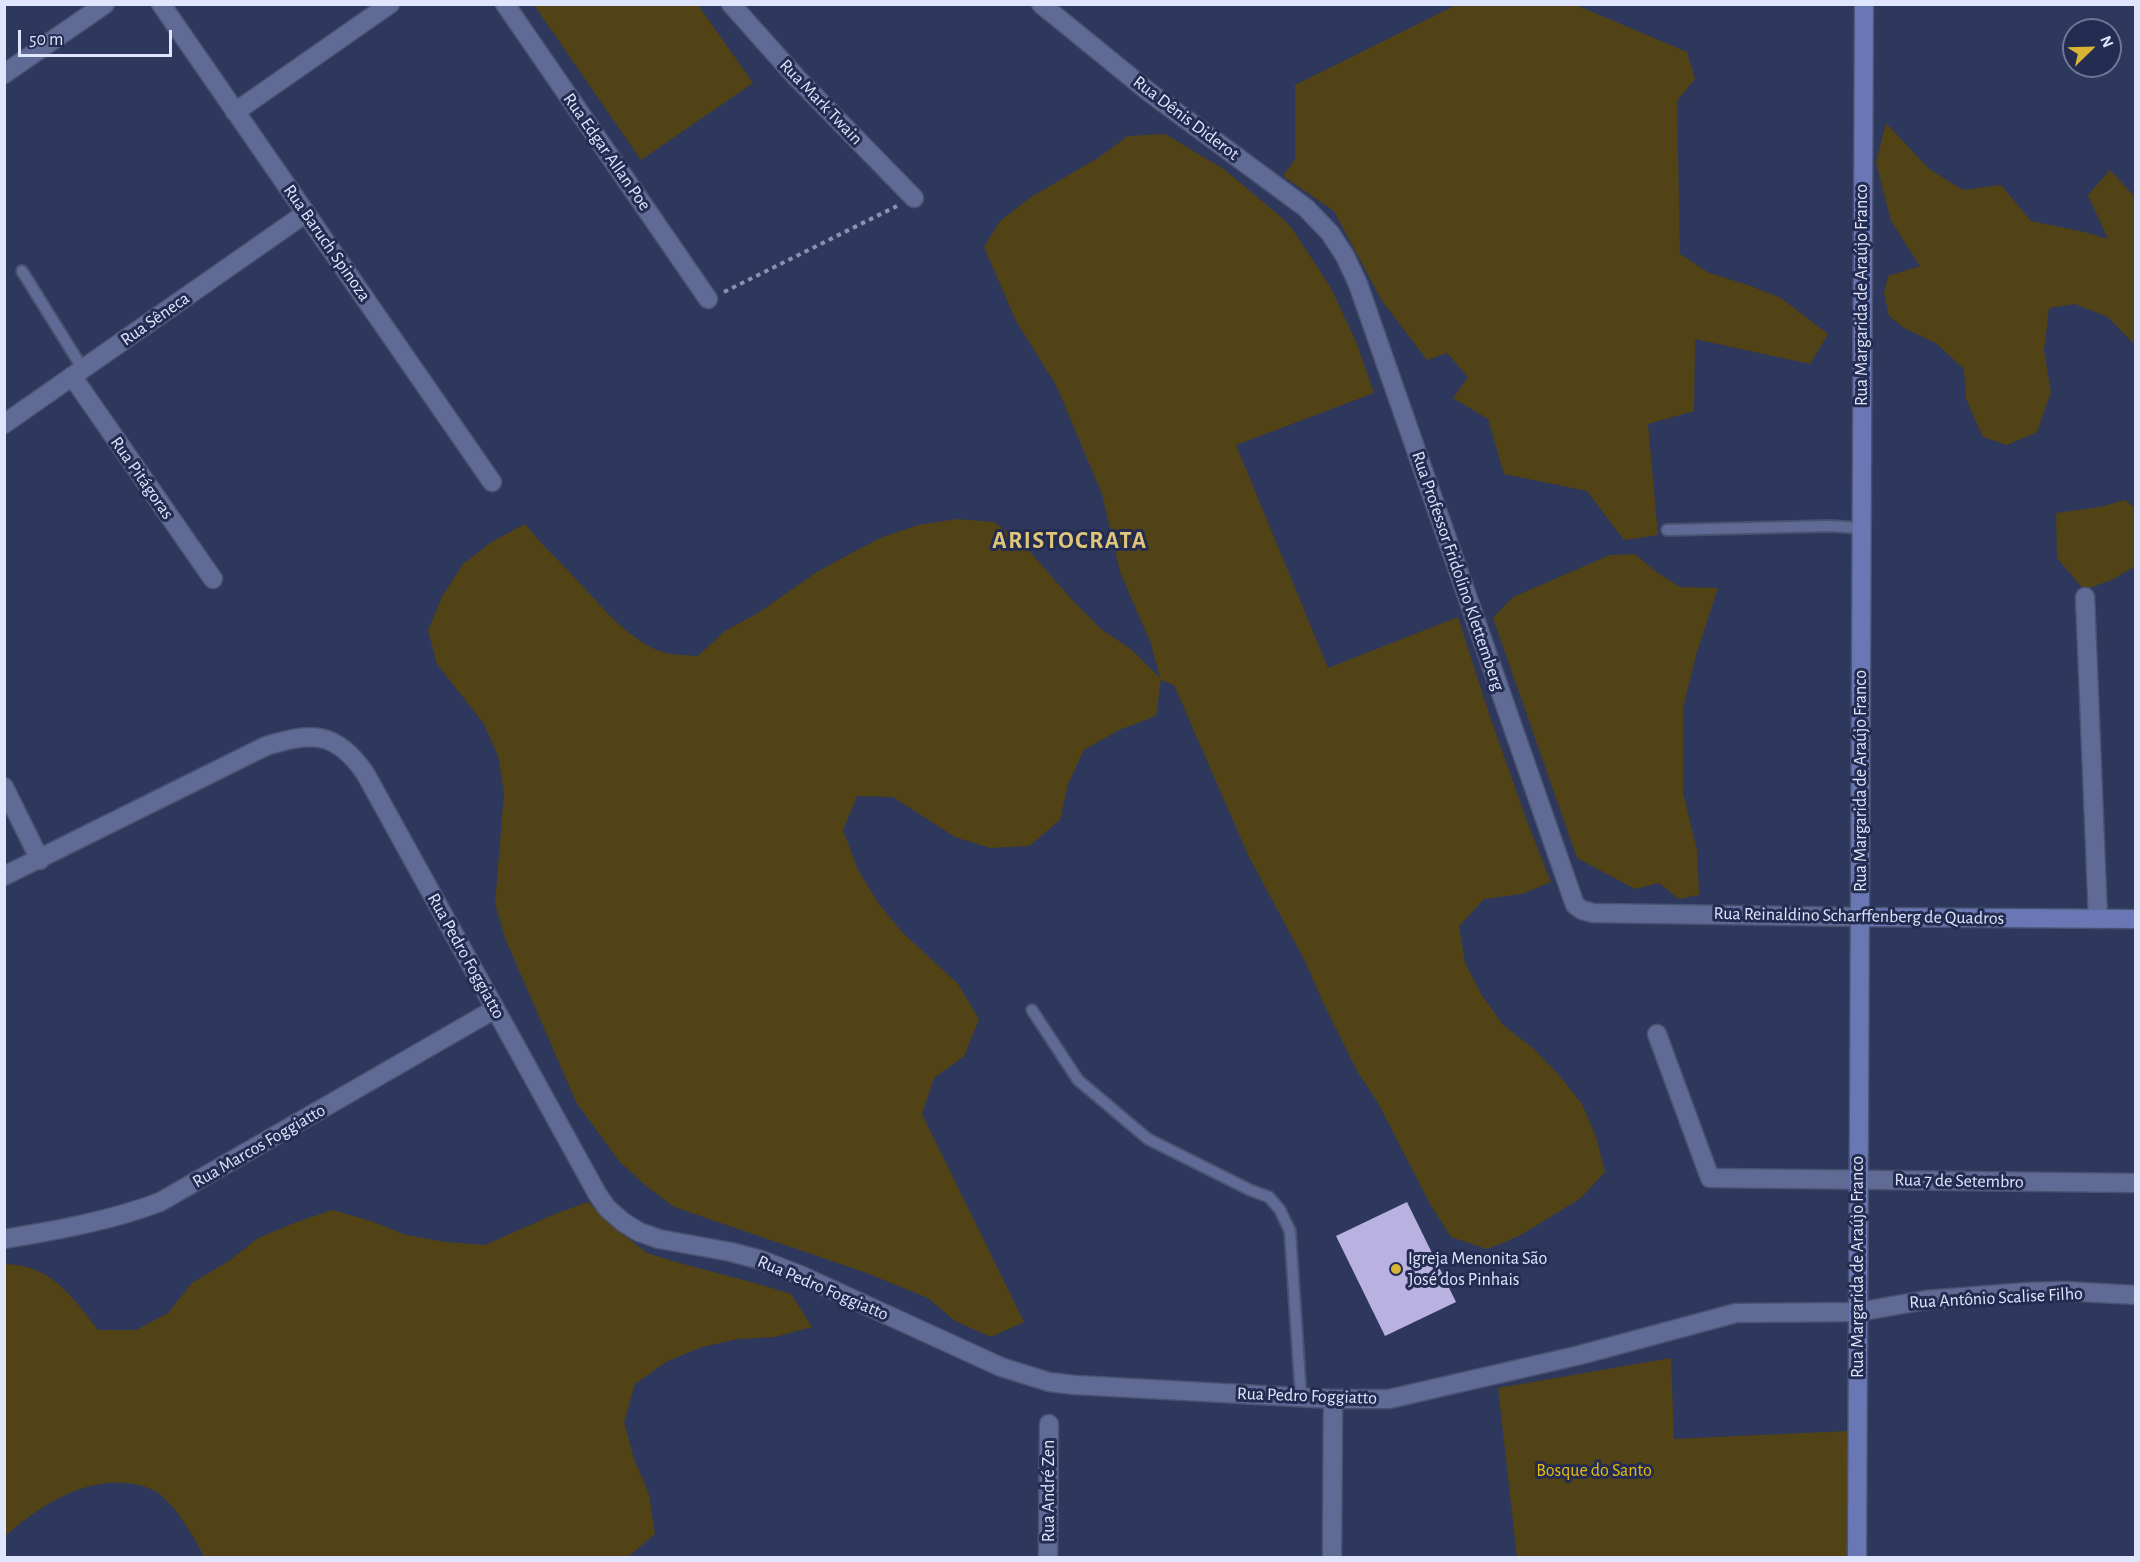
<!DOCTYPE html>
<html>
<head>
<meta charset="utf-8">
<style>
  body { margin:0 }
  #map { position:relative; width:2140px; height:1562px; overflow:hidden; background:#2e375c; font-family:"Alegreya Sans",sans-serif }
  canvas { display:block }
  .frame { position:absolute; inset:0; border:6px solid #dee5fd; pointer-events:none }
  .north { position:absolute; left:2062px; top:18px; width:60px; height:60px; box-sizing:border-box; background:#242d51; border:2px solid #6e7796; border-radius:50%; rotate:67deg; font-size:16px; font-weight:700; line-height:24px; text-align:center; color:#dee5fd }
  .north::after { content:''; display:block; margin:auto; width:21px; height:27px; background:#d8b434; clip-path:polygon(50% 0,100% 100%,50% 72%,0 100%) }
  .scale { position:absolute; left:18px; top:30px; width:154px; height:27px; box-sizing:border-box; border:3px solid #dee5fd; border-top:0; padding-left:8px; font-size:18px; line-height:21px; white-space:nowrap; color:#dee5fd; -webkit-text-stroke:4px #242d51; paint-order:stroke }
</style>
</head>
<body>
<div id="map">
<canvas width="2140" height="1562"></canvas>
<div class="frame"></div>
<div class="north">N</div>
<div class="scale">50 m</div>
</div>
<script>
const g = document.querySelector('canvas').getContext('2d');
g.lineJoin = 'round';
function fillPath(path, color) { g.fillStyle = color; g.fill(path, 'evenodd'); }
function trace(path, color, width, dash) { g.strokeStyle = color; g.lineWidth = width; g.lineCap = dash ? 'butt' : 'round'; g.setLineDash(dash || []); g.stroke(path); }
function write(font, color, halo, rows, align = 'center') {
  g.font = font + ' "Alegreya Sans",sans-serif'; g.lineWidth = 6; g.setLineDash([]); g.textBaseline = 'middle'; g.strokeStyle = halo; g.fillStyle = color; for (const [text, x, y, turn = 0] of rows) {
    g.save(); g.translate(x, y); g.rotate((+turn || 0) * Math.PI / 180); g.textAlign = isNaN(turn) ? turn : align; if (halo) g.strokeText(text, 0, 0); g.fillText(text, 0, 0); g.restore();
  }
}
fillPath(new Path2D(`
  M1458,4L1576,5L1687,52L1695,79L1677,101L1680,254L1709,273L1748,285L1781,298L1828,334L1810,364L1695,339L1694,411L1648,424L1658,535L1624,540L1587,491L1504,474L1488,419L1453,398L1468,377L1447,353L1427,360L1382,301L1334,211L1283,176L1295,159V85Z
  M534,5H698L753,83L641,160Z
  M1886,123L1929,169L1963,190L2001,185L2031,221L2084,232L2108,239L2088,195L2110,170L2135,197V345L2108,317L2075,304L2049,308L2044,350L2051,392L2037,432L2007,445L1983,437L1966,399L1964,369L1936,343L1904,328L1889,316L1884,293L1888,276L1920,266L1891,221L1876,162Z
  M1165,134L1225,170L1281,217L1291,227L1331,288L1357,344L1374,393L1236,445L1328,668L1458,617L1490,717L1527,821L1551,882L1522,894L1484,899L1459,926L1465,963L1481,994L1503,1025L1533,1048L1558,1074L1582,1104L1596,1137L1605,1172L1581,1198L1519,1236L1487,1249L1451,1237L1430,1204L1378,1103L1357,1071L1321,998L1305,961L1249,857L1174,685L1161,680L1156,716L1119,730L1084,750L1068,784L1060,820L1029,846L990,848L955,837L893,797L857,796L843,830L858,870L879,904L902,932L958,984L979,1019L964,1056L934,1078L922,1114L1024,1322L991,1337L955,1321L928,1298L864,1272L674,1207L646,1186L619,1161L576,1102L505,938L495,904L504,793L498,756L484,724L437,664L428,630L443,595L463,564L493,541L525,524C541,544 557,559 575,578C601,605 625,638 662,652C673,655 687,655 698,656L725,631L758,613L817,572L848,555L880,538L918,525L957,519L994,522L1024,545L1073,601L1101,629L1132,650L1160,678L1151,644L1120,572L1102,494L1056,385L1016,321L984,247L1000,221L1031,197L1098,158L1128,136Z
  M2125,500L2135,508V566L2114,579L2084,590L2057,558L2056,513L2100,507Z
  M1635,554L1655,571L1680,587L1718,588L1696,655L1683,708V793L1697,850L1699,895L1679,899L1659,883L1635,889L1577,858L1493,618L1513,597L1610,555Z
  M588,1202L616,1229L647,1253L683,1264L755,1283L791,1294L812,1327L775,1337L738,1339L702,1347L666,1362L635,1384L624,1422L634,1459L649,1494L655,1534L628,1557H204C196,1539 170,1496 151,1489C98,1468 44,1502 5,1536V1264C51,1265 72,1296 98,1330H136L168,1313L192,1283L229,1261L258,1238L294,1223L332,1210L371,1221L406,1235L446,1242L485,1245L555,1214Z
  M1671,1358L1674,1439L1848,1431L1849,1557H1517L1498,1388Z`), '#514315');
fillPath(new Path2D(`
  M1407,1202L1456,1302L1385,1336L1336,1236Z`), '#b9b2e1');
const lane = new Path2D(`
  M22,271L83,369
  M1667,530L1830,526L1861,528
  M1032,1010L1078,1080L1148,1139L1250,1190L1269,1197L1280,1210L1290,1231L1301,1397`);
const street = new Path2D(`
  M161,4L492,482
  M505,4L708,299
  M731,4L796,77L914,198
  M1041,4L1149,92L1306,208L1330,233L1345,256L1358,284L1575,905L1582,910L1593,913L1860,917
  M4,74L105,4
  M235,112L390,4
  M72,376L213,579
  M4,424L306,213
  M2085,597L2098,919
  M4,787L40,860
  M4,876L266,746C312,732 336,731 365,773L598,1195L607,1208L623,1222L639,1232L659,1239L731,1252L761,1260L800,1275L1001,1367L1049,1382L1075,1385L1333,1399H1389L1580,1355L1736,1313L1858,1312L1926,1300L2028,1292L2063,1291L2136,1295
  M1657,1034L1710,1178L2136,1183
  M4,1239C58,1230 110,1221 160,1202L495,1009
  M1048,1558L1049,1424
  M1332,1558L1333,1399`);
const secondary = new Path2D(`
  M1860,917L2136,919
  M1857,1558L1864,4`);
trace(lane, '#4a5271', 14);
trace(street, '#4a5271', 21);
trace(secondary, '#4a5271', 21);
trace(new Path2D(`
  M724,292L897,206`), '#8a92b0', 4, [4.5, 4.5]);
trace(lane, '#606b95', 10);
trace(street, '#606b95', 18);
trace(secondary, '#6978b4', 18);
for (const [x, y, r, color] of [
  [1396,1269,6,"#d8b434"]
]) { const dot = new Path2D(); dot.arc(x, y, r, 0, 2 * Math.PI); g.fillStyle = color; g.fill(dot); trace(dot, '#242d51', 2); }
write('18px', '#dee5fd', '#242d51', [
  ["Rua Mark Twain",821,102,46],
  ["Rua Dênis Diderot",1186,118,37],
  ["Rua Edgar Allan Poe",607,152,55],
  ["Rua Baruch Spinoza",327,243,55],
  ["Rua Margarida de Araújo Franco",1862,295,-90],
  ["Rua Sêneca",155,319,-35],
  ["Rua Pitágoras",142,478,55],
  ["Rua Professor Fridolino Klettemberg",1458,571,71],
  ["Rua Margarida de Araújo Franco",1861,781,-90],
  ["Rua Reinaldino Scharffenberg de Quadros",1859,916,1],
  ["Rua Pedro Foggiatto",466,956,61],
  ["Rua Marcos Foggiatto",259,1146,-30],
  ["Rua 7 de Setembro",1959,1181,1],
  ["Rua Margarida de Araújo Franco",1858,1267,-90],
  ["Rua Pedro Foggiatto",823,1288,23],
  ["Rua Antônio Scalise Filho",1996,1298,-3],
  ["Rua Pedro Foggiatto",1307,1396,2],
  ["Rua André Zen",1049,1491,-90]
]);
write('18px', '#dee5fd', '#242d51', [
  ["Igreja Menonita São",1408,1259],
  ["José dos Pinhais",1408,1280]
], 'left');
write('18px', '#e9bd06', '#242d51', [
  ["Bosque do Santo",1594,1471]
]);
g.letterSpacing = '1.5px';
write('bold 24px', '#dfc679', '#242d51', [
  ["ARISTOCRATA",1070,541]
]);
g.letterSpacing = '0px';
</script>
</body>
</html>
